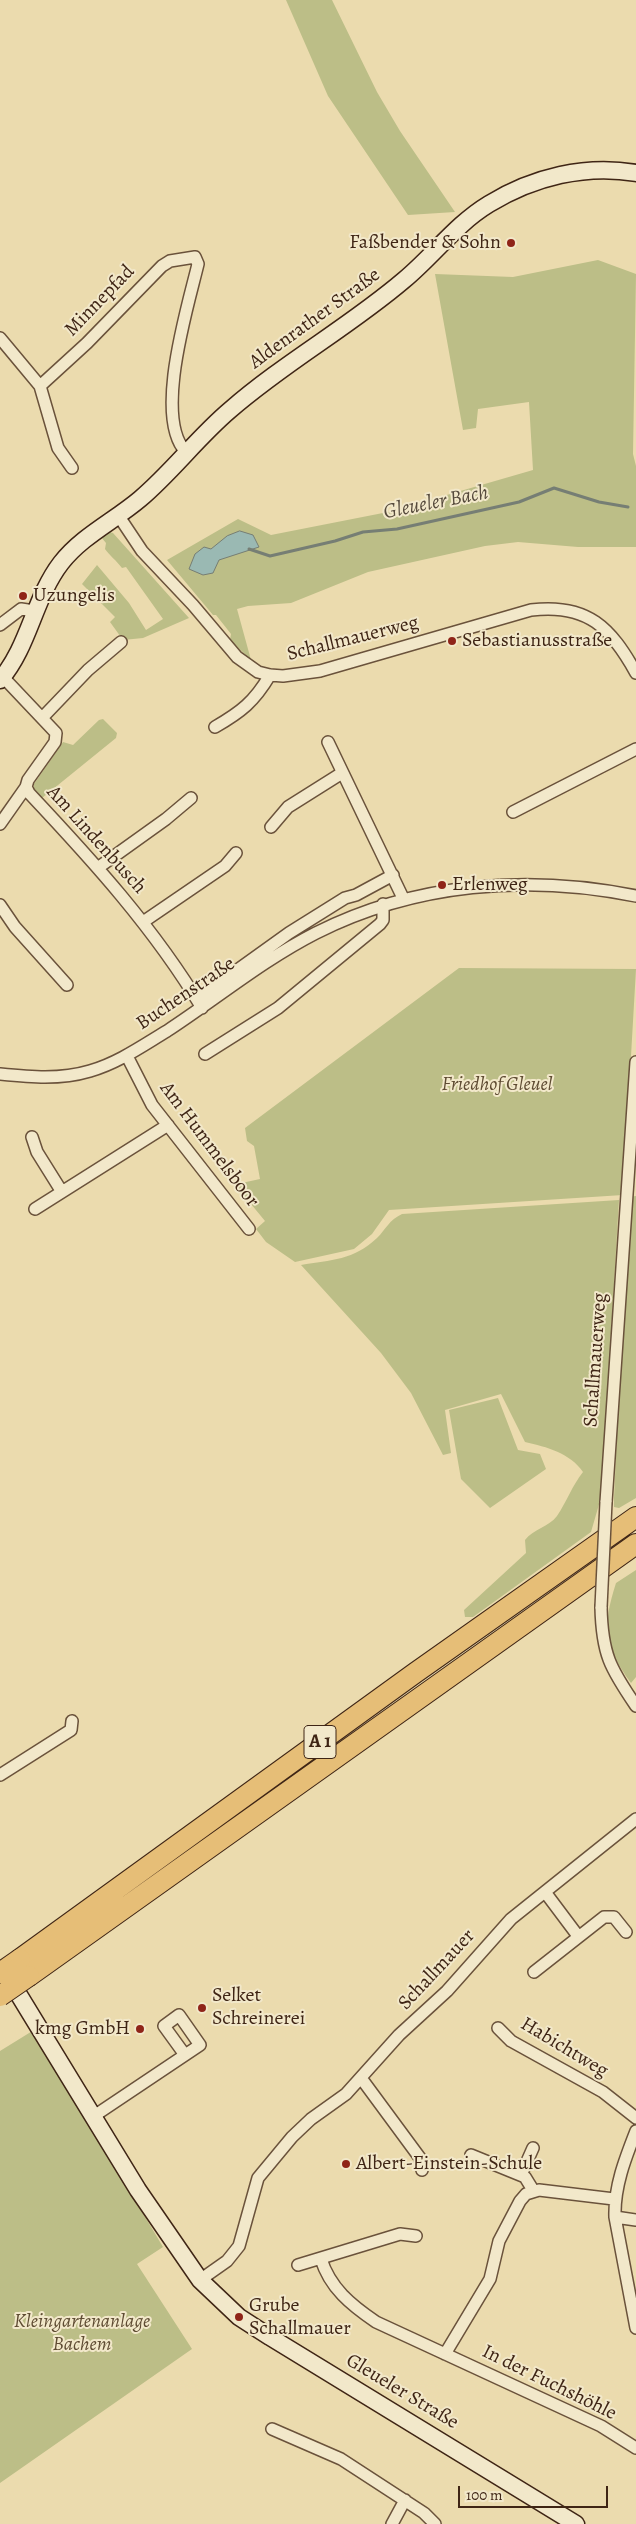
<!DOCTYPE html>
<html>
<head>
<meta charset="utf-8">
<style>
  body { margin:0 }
  #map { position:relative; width:636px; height:2524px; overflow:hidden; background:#ebdbae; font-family:Alegreya,serif }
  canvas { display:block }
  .scale { position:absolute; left:458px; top:2486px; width:150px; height:22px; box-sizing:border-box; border:2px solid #3f2515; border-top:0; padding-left:6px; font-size:15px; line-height:18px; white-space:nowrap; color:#3f2515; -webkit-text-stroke:4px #f2e8ca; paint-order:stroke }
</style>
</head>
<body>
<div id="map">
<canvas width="636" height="2524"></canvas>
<div class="scale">100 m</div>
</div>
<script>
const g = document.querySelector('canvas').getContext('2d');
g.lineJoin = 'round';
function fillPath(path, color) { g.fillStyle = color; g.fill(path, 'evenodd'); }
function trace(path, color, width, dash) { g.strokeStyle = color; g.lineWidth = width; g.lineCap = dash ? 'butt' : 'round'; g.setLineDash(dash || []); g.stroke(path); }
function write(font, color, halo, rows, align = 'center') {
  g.font = font + ' Alegreya,serif'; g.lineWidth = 4; g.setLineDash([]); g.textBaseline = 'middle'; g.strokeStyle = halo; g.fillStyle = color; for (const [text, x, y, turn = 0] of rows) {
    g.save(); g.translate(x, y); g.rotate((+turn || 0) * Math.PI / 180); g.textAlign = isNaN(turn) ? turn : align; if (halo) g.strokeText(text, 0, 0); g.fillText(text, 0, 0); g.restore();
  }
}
fillPath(new Path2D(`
  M286,0H332L377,92L400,131L455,212L408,215L328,96Z
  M598,260L636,274L633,454L636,466V547H578L518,542L485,546L368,572L291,603L248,606L237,609L251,660L230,640L231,634L216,615H213L167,560L238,519L271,535L388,512L533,470L529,402L478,409L476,428L463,430L435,274L513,277Z
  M107,531L113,533L189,618L143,638L123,640L110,622L115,617L82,584L97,565L129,603L146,630L163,619L126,567L122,568C116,560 110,556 105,549L106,543L101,537Z
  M103,719L117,733L116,738L42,798L34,791V784L63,742L73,745L99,720Z
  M459,968L636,969L623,1195L389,1210L372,1234L354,1249L295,1262L266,1242L256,1229L265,1221L237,1187V1184L260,1179L254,1146L247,1141L245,1128Z
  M636,1196V1498L619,1508L614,1507V1498L628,1197Z
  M619,1200L604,1452L600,1501L591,1532L473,1617H465L464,1610L526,1553L525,1540C533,1529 549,1527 557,1516C567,1501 572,1486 583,1472C570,1453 547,1447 525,1442L501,1394L445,1410L451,1453L443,1455L411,1393L381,1353L301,1265C331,1260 354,1260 377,1238C386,1229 389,1220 402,1214Z
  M498,1398L518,1450L540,1454L546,1469L490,1508L461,1479L449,1410Z
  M636,1570V1677L631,1683C603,1644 602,1628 616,1583Z
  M34,2030L163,2247L137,2264L192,2349L0,2483V2051Z`), '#bcbe87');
const water = new Path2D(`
  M240,531L253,535L259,547L219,560L213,573L203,575L189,569L195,554L204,547L211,549L227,536Z`);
fillPath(water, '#9ab9b3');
trace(water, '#767e74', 1);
trace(new Path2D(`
  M249,549L270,556L335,541L363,532L397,529L519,502L554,488L599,502L628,507`), '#767e74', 3);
const street = new Path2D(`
  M0,338L40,386L58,448L72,468
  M40,386L87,343L162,266L170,261L195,257L198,264C188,306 153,418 186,452
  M118,515L142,551L193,605L237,657L258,672L270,675L283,676L320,671L531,610C588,603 611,628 636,673
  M0,625L21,609L34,611
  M3,677L56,733L55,742L28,780L26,787L29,793C92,860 154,928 202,1008
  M42,718L88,670L121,642
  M215,727C241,712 254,702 270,675
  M328,742L403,898
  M513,812L636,749
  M0,824L26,787
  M271,827L288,807L342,773
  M99,867L166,819L191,798
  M0,905L15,927L67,985
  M143,922L225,866L236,853
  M197,999L289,933L345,898L356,895L393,875
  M205,1054L278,1008L380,924L383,920V904
  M127,1056L152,1105L249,1229
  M0,1074C30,1077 60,1080 90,1071C118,1063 142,1046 167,1031C216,999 263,960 316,933C415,883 527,874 636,896
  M32,1137L37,1152L62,1192
  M35,1209L168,1125
  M606,1502L636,1062
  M601,1607C602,1654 610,1668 636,1706
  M0,1775L71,1730L72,1721
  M545,1892L578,1936
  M534,1972L604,1917H614L626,1932
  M498,2028L511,2041L603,2092L636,2118
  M361,2078L420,2158L422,2170
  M94,2116L200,2045L179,2015L164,2026L185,2055
  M636,2131C625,2159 614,2187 615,2217L636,2328
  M471,2155L525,2177L533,2190
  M521,2175L533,2148
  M615,2217L636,2220
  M321,2259C330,2288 351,2305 376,2322L601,2426L636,2448
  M298,2265L400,2234L416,2236
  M200,2280L227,2261L239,2246L258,2178L292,2137L311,2119L346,2094L399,2035L447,1991L511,1919L636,1819
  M445,2354L490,2279L499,2241L520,2201L526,2194L539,2190L614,2199
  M272,2429L341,2459L424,2513L435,2524
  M392,2524L405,2500`);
const secondary = new Path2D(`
  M0,680C29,647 34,598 61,563C82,536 114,521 140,499C172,472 198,437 230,410C285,362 349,327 404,280C434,255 456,224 489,204C533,177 586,164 636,173
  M8,1977L138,2190L200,2280L239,2317L270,2337L576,2524`);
const highway = new Path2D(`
  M20,1959L415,1673L636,1517
  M29,1976L636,1544`);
trace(street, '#6a523b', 14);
trace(secondary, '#3f2515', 19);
trace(highway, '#3f2515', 22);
trace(street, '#f2e8ca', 11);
trace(secondary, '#f2e8ca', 16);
trace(highway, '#e6be77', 20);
const streetBridge = new Path2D(`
  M601,1607L606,1502`);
const highwayBridge = new Path2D(`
  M0,1973L20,1959
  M0,1996L29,1976`);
trace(streetBridge, '#6a523b', 14, []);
trace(highwayBridge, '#3f2515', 22, []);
trace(streetBridge, '#f2e8ca', 11);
trace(highwayBridge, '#e6be77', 20);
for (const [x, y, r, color] of [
  [511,243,5,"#8f2418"],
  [23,596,5,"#8f2418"],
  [452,641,5,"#8f2418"],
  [442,885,5,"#8f2418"],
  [202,2008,5,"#8f2418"],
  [140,2029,5,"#8f2418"],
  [346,2164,5,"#8f2418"],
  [239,2317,5,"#8f2418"]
]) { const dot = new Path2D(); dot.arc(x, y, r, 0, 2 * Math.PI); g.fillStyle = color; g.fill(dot); trace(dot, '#f2e8ca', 2); }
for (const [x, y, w] of [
  [320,1742,32]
]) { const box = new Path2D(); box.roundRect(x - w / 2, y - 16.5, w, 33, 4); g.fillStyle = '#f2e8ca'; g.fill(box); trace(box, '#3f2515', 1); }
write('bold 19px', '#3f2515', null, [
  ["A 1",320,1742]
]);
write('20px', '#3f2515', '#f2e8ca', [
  ["Faßbender & Sohn",501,243,"right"],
  ["Uzungelis",33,596],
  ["Sebastianusstraße",462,641],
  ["Erlenweg",452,885],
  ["Selket",212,1996],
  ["Schreinerei",212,2019],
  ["kmg GmbH",130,2029,"right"],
  ["Albert-Einstein-Schule",356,2164],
  ["Grube",249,2306],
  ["Schallmauer",249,2329]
], 'left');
write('20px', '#3f2515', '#f2e8ca', [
  ["Minnepfad",100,301,-46],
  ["Aldenrather Straße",315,319,-36],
  ["Schallmauerweg",353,639,-14],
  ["Am Lindenbusch",96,840,48],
  ["Buchenstraße",186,994,-34],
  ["Am Hummelsboor",209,1145,53],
  ["Schallmauerweg",596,1360,-86],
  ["Schallmauer",437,1970,-47],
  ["Habichtweg",564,2048,31],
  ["In der Fuchshöhle",549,2383,26],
  ["Gleueler Straße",402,2392,31]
]);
write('italic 20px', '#5e4b32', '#f2e8ca', [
  ["Friedhof Gleuel",497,1085],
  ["Kleingartenanlage",82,2322],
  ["Bachem",82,2345]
]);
write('italic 21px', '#564a3c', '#f2e8ca', [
  ["Gleueler Bach",436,503,-11]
]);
</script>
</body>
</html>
